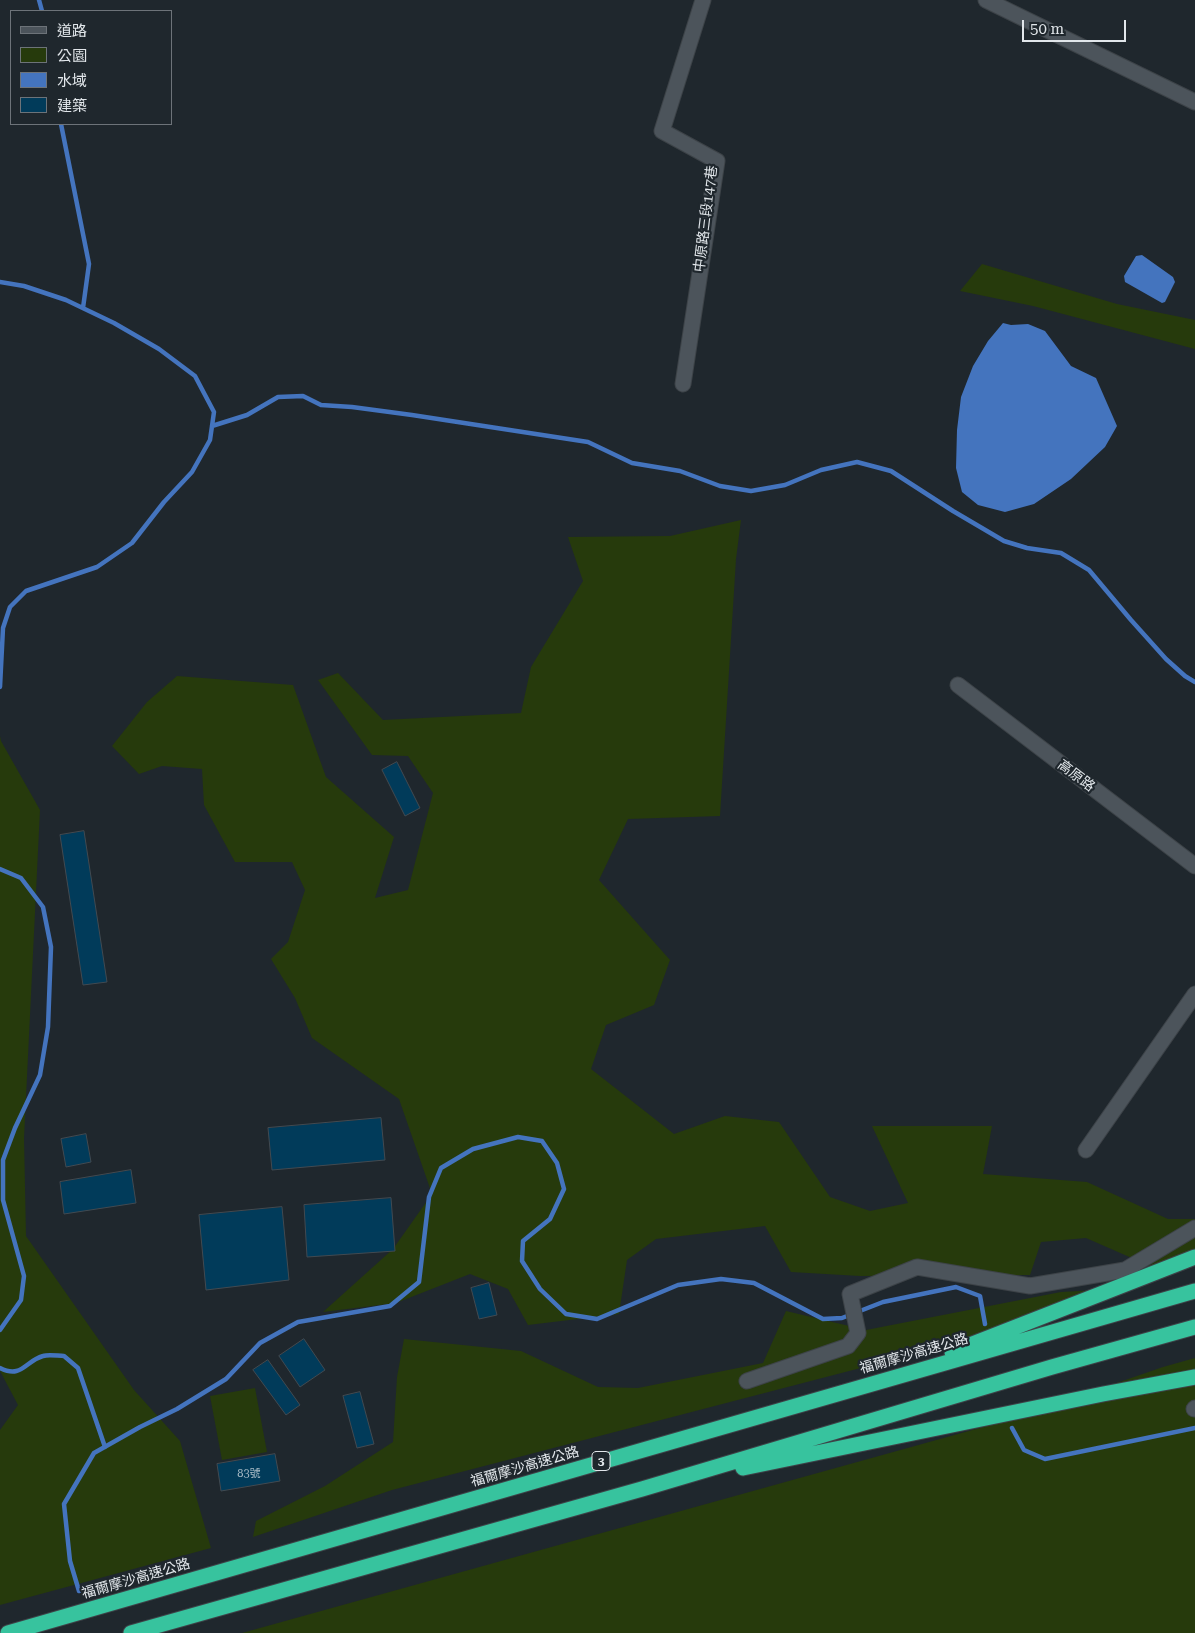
<!DOCTYPE html>
<html>
<head>
<meta charset="utf-8">
<style>
  body { margin:0 }
  #map { position:relative; width:1195px; height:1633px; overflow:hidden; background:#1f272d; font-family:"Roboto Serif","Noto Sans TC",serif }
  canvas { display:block }
  .legend { position:absolute; left:10px; top:10px; width:162px; height:115px; box-sizing:border-box; background:#1f272d; border:1px solid #6d7379; margin:0; padding:6px 9px; list-style:none; font-size:15px; color:#e1e6ea }
  .legend li { display:flex; align-items:center; gap:10px; height:25px }
  .legend b { width:25px; border:1px solid #6d7379 }
  .scale { position:absolute; left:1022px; top:20px; width:104px; height:22px; box-sizing:border-box; border:2px solid #e1e6ea; border-top:0; padding-left:6px; font-size:15px; line-height:18px; white-space:nowrap; color:#e1e6ea; -webkit-text-stroke:4px #1f272d; paint-order:stroke }
</style>
</head>
<body>
<div id="map">
<canvas width="1195" height="1633"></canvas>
<ul class="legend">
<li><b style="height:6px;background:#4c545b"></b>道路</li>
<li><b style="height:14px;background:#263a0c"></b>公園</li>
<li><b style="height:14px;background:#4474be"></b>水域</li>
<li><b style="height:14px;background:#013b5a"></b>建築</li>
</ul>
<div class="scale">50 m</div>
</div>
<script>
const g = document.querySelector('canvas').getContext('2d');
g.lineJoin = 'round';
function fillPath(path, color) { g.fillStyle = color; g.fill(path, 'evenodd'); }
function trace(path, color, width, dash) { g.strokeStyle = color; g.lineWidth = width; g.lineCap = dash ? 'butt' : 'round'; g.setLineDash(dash || []); g.stroke(path); }
function write(font, color, halo, rows, align = 'center') {
  g.font = font + ' "Roboto Serif","Noto Sans TC",serif'; g.lineWidth = 4.5; g.setLineDash([]); g.textBaseline = 'middle'; g.strokeStyle = halo; g.fillStyle = color; for (const [text, x, y, turn = 0] of rows) {
    g.save(); g.translate(x, y); g.rotate((+turn || 0) * Math.PI / 180); g.textAlign = isNaN(turn) ? turn : align; if (halo) g.strokeText(text, 0, 0); g.fillText(text, 0, 0); g.restore();
  }
}
fillPath(new Path2D(`
  M982,264L1117,304L1195,320V349L1033,306L960,291Z
  M741,520L736,559L720,816L628,819L599,880L670,960L654,1005L606,1025L591,1069L674,1134L725,1116L779,1122L830,1197L870,1211L908,1203L872,1126H992L983,1174L1087,1182L1168,1219H1195V1265L1166,1273L1086,1238L1041,1242L1030,1275L860,1276L791,1272L765,1226L656,1239L627,1260L619,1314L528,1325L508,1289L470,1274L396,1303L323,1312L393,1249L432,1194L399,1099L312,1038L295,998L271,959L288,942L305,890L292,862H235L204,805L202,769L162,766L139,774L112,746L147,702L177,676L293,685L326,777L394,837L375,898L408,890L433,793L408,756L372,755L318,680L338,673L383,720L521,713L531,667L583,581L568,537L670,536Z
  M0,736L1,741L40,810L24,1138L26,1236L134,1390L180,1441L211,1548L0,1605V1430L18,1405L0,1371Z
  M1116,1289L1022,1326L392,1490L253,1537L256,1521L325,1486L393,1442L397,1377L404,1339L521,1351L598,1387L638,1388L763,1363L786,1311L866,1330L1061,1292Z
  M1195,1358V1633H242L1012,1419L1163,1367Z
  M255,1388L267,1452L222,1460L210,1396Z`), '#263a0c');
fillPath(new Path2D(`
  M1142,255L1173,277L1175,282L1165,302L1162,303L1125,282L1124,276L1136,256Z
  M1003,323L1011,325L1028,324L1045,331L1071,366L1096,378L1117,426L1105,447L1071,479L1034,504L1005,512L978,505L962,492L956,468L957,430L961,397L973,366L988,341Z`), '#4474be');
trace(new Path2D(`
  M39,0L42,11
  M61,124L89,264L83,308
  M0,282L24,286L66,300L114,323L159,349L195,376L214,412L210,440L192,472L164,502L132,543L97,567L26,591L10,607L3,628L0,687
  M212,426L247,415L278,397L303,396L321,405L352,407L412,415L588,442L632,463L680,471L720,486L751,491L785,485L821,470L857,462L891,471L953,511L1004,541L1027,548L1061,553L1089,570L1131,620L1166,659L1185,676L1195,682
  M0,869L21,878L43,907L51,947L48,1027L40,1075L15,1128L3,1160V1200L24,1276L21,1300L0,1330
  M0,1368C22,1379 25,1361 43,1356C49,1354 58,1356 64,1356L78,1368L105,1447
  M1012,1428L1024,1450L1045,1459L1195,1428
  M79,1591L70,1561L64,1504L94,1453L140,1427L177,1409L226,1379L260,1343L298,1322L390,1306L419,1282L429,1197L441,1168L473,1149L518,1137L542,1141L557,1163L564,1189L550,1219L523,1241L522,1261L540,1289L566,1314L597,1319L678,1285L721,1279L754,1283L823,1319L842,1318L883,1302L956,1287L980,1296L985,1324`), '#4474be', 4.5);
const building = new Path2D(`
  M397,762L420,808L405,816L382,770Z
  M84,831L107,982L83,985L60,835Z
  M381,1118L385,1160L272,1170L268,1128Z
  M86,1134L91,1162L66,1167L61,1139Z
  M131,1170L136,1203L64,1214L60,1182Z
  M391,1198L395,1251L307,1257L304,1205Z
  M282,1207L289,1280L206,1290L199,1215Z
  M489,1283L497,1315L479,1319L471,1288Z
  M304,1339L325,1370L300,1387L279,1356Z
  M268,1360L300,1405L286,1415L253,1370Z
  M360,1392L374,1444L357,1448L343,1396Z
  M275,1454L280,1481L221,1491L217,1464Z`);
fillPath(building, '#013b5a');
trace(building, '#424a51', 1);
const minor = new Path2D(`
  M986,0L1195,102
  M683,384L717,161L662,131L703,0
  M958,685L1195,866
  M1086,1150L1195,994
  M747,1381L848,1346L858,1333L850,1294L917,1267L1030,1286L1125,1270L1195,1228
  M1194,1409L1195,1408`);
const highway = new Path2D(`
  M952,1352L1195,1257
  M743,1468L1103,1394L1195,1377
  M8,1633L1195,1291
  M131,1633L642,1489L1052,1367L1195,1327`);
trace(minor, '#3d4348', 17);
trace(highway, '#3d4348', 17);
trace(minor, '#4c545b', 15);
trace(highway, '#37c39e', 15);
write('11px', '#a9bbc6', null, [
  ["83號",249,1474]
]);
for (const [x, y, w] of [
  [601,1461,18]
]) { const box = new Path2D(); box.roundRect(x - w / 2, y - 9.5, w, 19, 4); g.fillStyle = '#1f272d'; g.fill(box); trace(box, '#e1e6ea', 1); }
write('bold 12px', '#e1e6ea', null, [
  ["3",601,1461]
]);
write('14px', '#e1e6ea', '#1f272d', [
  ["中原路三段147巷",706,219,-83],
  ["高原路",1076,776,37],
  ["福爾摩沙高速公路",914,1354,-16],
  ["福爾摩沙高速公路",525,1467,-16],
  ["福爾摩沙高速公路",136,1579,-16]
]);
</script>
</body>
</html>
